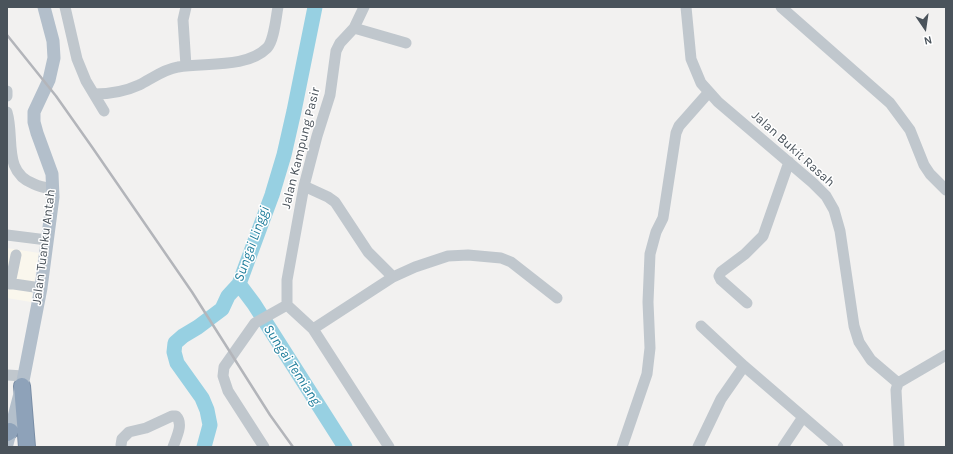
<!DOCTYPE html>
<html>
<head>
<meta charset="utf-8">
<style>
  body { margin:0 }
  #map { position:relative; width:953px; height:454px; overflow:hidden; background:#f2f1f0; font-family:Karla,sans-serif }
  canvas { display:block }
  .frame { position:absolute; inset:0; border:8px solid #4a535b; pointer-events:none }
  .north { position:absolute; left:905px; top:8px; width:40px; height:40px; -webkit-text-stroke:3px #fff; paint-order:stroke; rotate:167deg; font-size:11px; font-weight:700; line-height:16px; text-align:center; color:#4a535b }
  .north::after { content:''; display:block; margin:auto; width:14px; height:18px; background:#4a535b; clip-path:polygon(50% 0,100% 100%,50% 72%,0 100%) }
</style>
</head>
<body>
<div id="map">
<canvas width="953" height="454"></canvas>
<div class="frame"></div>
<div class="north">N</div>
</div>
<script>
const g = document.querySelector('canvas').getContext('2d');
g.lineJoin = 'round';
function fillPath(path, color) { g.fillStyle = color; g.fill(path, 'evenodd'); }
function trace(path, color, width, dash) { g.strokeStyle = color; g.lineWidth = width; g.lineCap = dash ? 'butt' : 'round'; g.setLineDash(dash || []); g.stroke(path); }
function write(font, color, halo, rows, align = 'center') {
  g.font = font + ' Karla,sans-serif'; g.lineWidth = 3; g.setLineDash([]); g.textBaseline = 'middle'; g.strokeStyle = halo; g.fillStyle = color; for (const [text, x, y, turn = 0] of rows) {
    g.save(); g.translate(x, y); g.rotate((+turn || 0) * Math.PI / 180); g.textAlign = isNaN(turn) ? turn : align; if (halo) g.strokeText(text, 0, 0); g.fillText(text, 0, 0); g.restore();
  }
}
fillPath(new Path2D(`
  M7,248L39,253L31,302L7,298Z`), '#faf7ed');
trace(new Path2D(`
  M239,284L254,304L345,447
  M204,447L210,425L207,410L202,398L177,363L174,352L175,343L183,336L198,327L222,309L228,296L239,284L272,195L284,155L294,111L315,7`), '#97d0e2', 15);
const highway = new Path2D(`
  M22,386L27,447
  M7,433L10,431`);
trace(highway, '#798da5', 18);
trace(new Path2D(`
  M65,7L77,59L86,81L104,111
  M186,7L183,20L186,66
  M686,7L691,59L701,83L718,102L813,183L826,196L834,210L840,231L854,326L859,342L871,360L898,383
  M781,7L890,103L910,130L924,165L930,174L946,190
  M354,28L406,43
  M7,91V96
  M94,94C110,94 124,92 139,85C151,79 164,69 178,67C204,62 246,69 267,48C274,41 276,17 278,7
  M7,112C15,138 2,172 34,184C40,187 47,188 53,189
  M304,186L328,197L335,202L368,252L393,277L415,267L448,256L468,255L501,258L511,262L557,298
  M7,235L47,240
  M7,283L41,288
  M10,284L16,255
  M747,303L721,280L719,276L721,272L745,254L763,236L789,162
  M287,305V280L304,186L317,136L330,95L336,51L340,43L354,28L364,7
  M287,305L313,329L389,447
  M701,326L744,366L838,447
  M313,329L393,277
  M7,375L24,376
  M121,445L122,439L129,432L146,428L172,416H176C184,424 176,438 173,447
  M264,447L228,391L223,376L224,367L255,323L287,305
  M622,447L647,374L650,348L648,302L650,254L656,232L663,218L676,133L679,126L709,92
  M698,447L721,399L744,366
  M783,447L803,417
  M899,447L896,390L898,383L946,355`), '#c0c7cd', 11);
trace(new Path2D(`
  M7,444L22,386L41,288L53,197L52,174L37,133L34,122V112L49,80L54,58L53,41L44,7`), '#b3bfcb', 13);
trace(highway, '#8ea2b9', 16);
trace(new Path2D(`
  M7,35L56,96L92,147L192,292L270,415L293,447`), '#b3b5ba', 2.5);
write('13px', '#4a535b', '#fff', [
  ["Jalan Kampung Pasir",301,148,-76],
  ["Jalan Bukit Rasah",793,149,42],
  ["Jalan Tuanku Antah",44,247,-83]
]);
write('italic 14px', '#1e7d9b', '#fff', [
  ["Sungai Linggi",252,244,-70],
  ["Sungai Temiang",292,365,57]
]);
</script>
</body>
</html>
